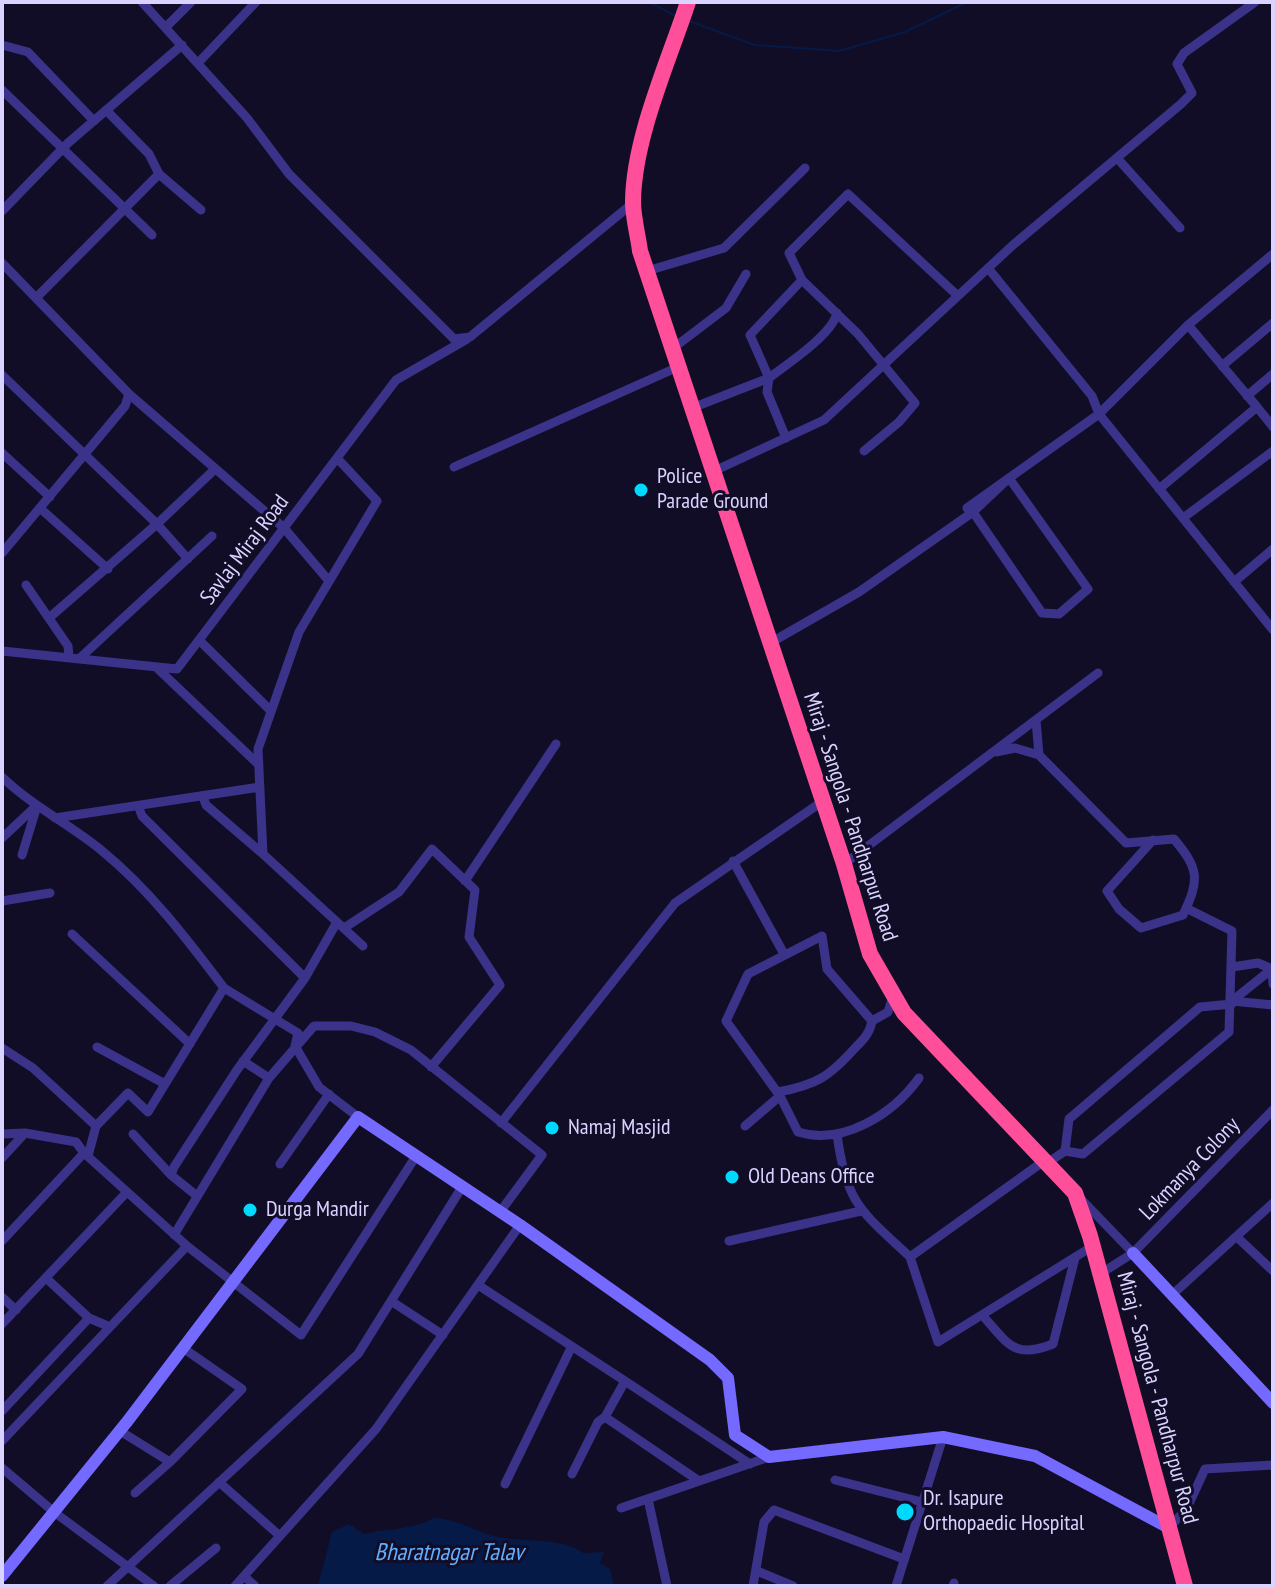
<!DOCTYPE html>
<html>
<head>
<meta charset="utf-8">
<style>
  body { margin:0 }
  #map { position:relative; width:1275px; height:1588px; overflow:hidden; background:#120d27; font-family:"PT Sans Narrow",sans-serif }
  canvas { display:block }
  .frame { position:absolute; inset:0; border:4px solid #dad3ff; pointer-events:none }
</style>
</head>
<body>
<div id="map">
<canvas width="1275" height="1588"></canvas>
<div class="frame"></div>
</div>
<script>
const g = document.querySelector('canvas').getContext('2d');
g.lineJoin = 'round';
function fillPath(path, color) { g.fillStyle = color; g.fill(path, 'evenodd'); }
function trace(path, color, width, dash) { g.strokeStyle = color; g.lineWidth = width; g.lineCap = dash ? 'butt' : 'round'; g.setLineDash(dash || []); g.stroke(path); }
function write(font, color, halo, rows, align = 'center') {
  g.font = font + ' "PT Sans Narrow",sans-serif'; g.lineWidth = 6; g.setLineDash([]); g.textBaseline = 'middle'; g.strokeStyle = halo; g.fillStyle = color; for (const [text, x, y, turn = 0] of rows) {
    g.save(); g.translate(x, y); g.rotate((+turn || 0) * Math.PI / 180); g.textAlign = isNaN(turn) ? turn : align; if (halo) g.strokeText(text, 0, 0); g.fillText(text, 0, 0); g.restore();
  }
}
fillPath(new Path2D(`
  M434,1518C461,1519 479,1535 505,1538C530,1542 563,1538 583,1553L604,1552L600,1563L610,1569L614,1585L318,1586L332,1532L349,1524L364,1534C388,1528 413,1530 434,1518Z`), '#051a47');
trace(new Path2D(`
  M649,2L676,16
  M689,21L755,45L839,51L905,32L967,2`), '#051a47', 2);
trace(new Path2D(`
  M142,2L247,118L289,174L454,339L470,337L633,203
  M166,27L191,2
  M2,45L28,52L94,121
  M198,63L256,2
  M2,90L152,235
  M106,110L149,154L159,174L201,210
  M1117,158L1180,228
  M2,211L68,143L182,45
  M2,263L129,394L125,406L2,553
  M988,268L1092,396L1099,414L1188,325
  M647,271L724,248L805,168
  M802,280L789,253L848,194L958,296
  M36,298L159,174
  M672,349L726,308L746,274
  M1222,366L1273,323
  M2,375L157,524L188,559
  M129,394L284,528L329,581
  M1247,396L1273,374
  M1257,407L1188,325L1273,254
  M692,408L769,378L750,335L802,280L858,334L915,403L899,422L864,451
  M786,438L767,392L769,378C787,364 832,335 837,313
  M2,453L50,497
  M337,458L377,501L299,632L258,749L263,854L363,946
  M454,467L678,367
  M712,472L824,420L1013,245L1181,104L1192,93L1177,64L1184,53L1255,2
  M1009,478L973,512L967,508L1099,414L1273,630
  M1159,489L1257,407L1273,427
  M41,509L108,569
  M1183,518L1273,451
  M1234,582L1273,549
  M26,585L68,646L69,656
  M49,618L157,524L215,469
  M199,640L271,711
  M770,643L859,592L973,512L1042,613L1059,614L1088,589L1009,478
  M2,651L177,669L396,380L467,339
  M80,658L212,536
  M156,667L259,765
  M996,752L1015,748L1039,755L1036,720
  M1039,755L1126,843L1174,839C1199,869 1200,879 1183,915L1141,928L1119,909L1107,891L1153,840
  M2,777C32,806 69,824 101,850C149,889 187,939 224,988
  M203,797L206,805L263,854
  M139,808L142,816L305,978
  M55,818L260,787
  M2,838L34,808
  M22,855L37,806
  M733,861L784,954
  M844,864L1098,673
  M465,881L556,744
  M2,901L50,893
  M344,928L399,892L432,849L475,890L469,937L500,985L431,1067
  M72,934L190,1044
  M1232,967L1258,963L1272,969L1273,984
  M1232,1001L1273,968
  M1232,1001L1273,1005
  M872,1021L827,969L822,936L748,974L726,1021L780,1096L798,1132C843,1146 893,1114 919,1078
  M97,1047L165,1084
  M2,1048L33,1068L96,1126L88,1156
  M269,1078L314,1026H351L375,1032L411,1050L542,1155L500,1212
  M778,1092C816,1085 829,1077 855,1048C864,1039 870,1033 872,1021L888,1012L893,996
  M501,1123L675,903L823,801
  M96,1126L128,1093L148,1112L224,988L298,1033L295,1046L319,1087L358,1117
  M745,1126L780,1096
  M2,1134L25,1133
  M133,1134L171,1175
  M837,1134C846,1204 861,1211 910,1257
  M1065,1151L1069,1119L1200,1007L1232,1004
  M84,1153L187,1246L301,1335L416,1156
  M2,1158L25,1133L76,1142L84,1153L2,1241
  M1044,1161L910,1257L938,1342L1093,1246
  M280,1164L329,1094
  M1046,1164L1065,1151L1083,1154L1229,1032L1232,931L1186,908
  M197,1196L171,1175L174,1167L237,1070L305,978L337,922
  M1080,1198L1133,1253
  M174,1235L269,1078L243,1061
  M1238,1238L1273,1271
  M729,1241L861,1211
  M1100,1274L1133,1253L1273,1110
  M478,1285L625,1381L605,1417L598,1422L572,1474
  M1173,1294L1273,1203
  M2,1297L16,1310
  M391,1301L443,1335
  M982,1315C1008,1343 1013,1360 1053,1344L1075,1258
  M2,1324L127,1192
  M110,1327L187,1246
  M625,1381L750,1464
  M2,1411L89,1318L46,1278
  M605,1417L699,1481
  M120,1431L170,1462L242,1389L183,1348
  M2,1441L110,1327L89,1318
  M2,1468L54,1512L154,1586
  M835,1480L922,1502
  M219,1482L280,1536
  M505,1484L571,1348
  M135,1493L170,1462
  M648,1499L667,1586
  M621,1508L769,1457
  M1169,1528L1187,1508L1205,1469L1273,1465
  M757,1571L793,1586
  M244,1576L255,1586
  M107,1586L358,1354L462,1187
  M170,1586L216,1548
  M235,1586L376,1429L520,1225
  M753,1586L764,1522L774,1510L904,1559
  M896,1586L943,1437
  M953,1586L954,1583`), '#3b338a', 9);
trace(new Path2D(`
  M1133,1253L1273,1403
  M2,1576L126,1423L358,1117L520,1225L710,1360L728,1378L735,1435L769,1457L943,1437L1035,1456L1169,1528`), '#746aff', 12);
trace(new Path2D(`
  M688,2C668,63 634,137 633,201C633,218 638,235 640,251L844,864L870,954L904,1013L1075,1193L1090,1236L1185,1586`), '#ff4e9a', 16);
for (const [x, y, r, color] of [
  [641,490,8,"#00d9fe"],
  [552,1128,8,"#00d9fe"],
  [732,1177,8,"#00d9fe"],
  [250,1210,8,"#00d9fe"],
  [905,1512,10,"#00d9fe"]
]) { const dot = new Path2D(); dot.arc(x, y, r, 0, 2 * Math.PI); g.fillStyle = color; g.fill(dot); trace(dot, '#120d27', 3); }
write('22px', '#dad3ff', '#120d27', [
  ["Police",657,477],
  ["Parade Ground",657,502],
  ["Namaj Masjid",568,1128],
  ["Old Deans Office",748,1177],
  ["Durga Mandir",266,1210],
  ["Dr. Isapure",923,1499],
  ["Orthopaedic Hospital",923,1524]
], 'left');
write('22px', '#dad3ff', '#120d27', [
  ["Savlaj Miraj Road",245,550,-53],
  ["Miraj - Sangola - Pandharpur Road",850,817,72],
  ["Lokmanya Colony",1190,1169,-46],
  ["Miraj - Sangola - Pandharpur Road",1157,1398,75]
]);
write('italic 24px', '#61aeff', '#120d27', [
  ["Bharatnagar Talav",449,1553]
]);
</script>
</body>
</html>
